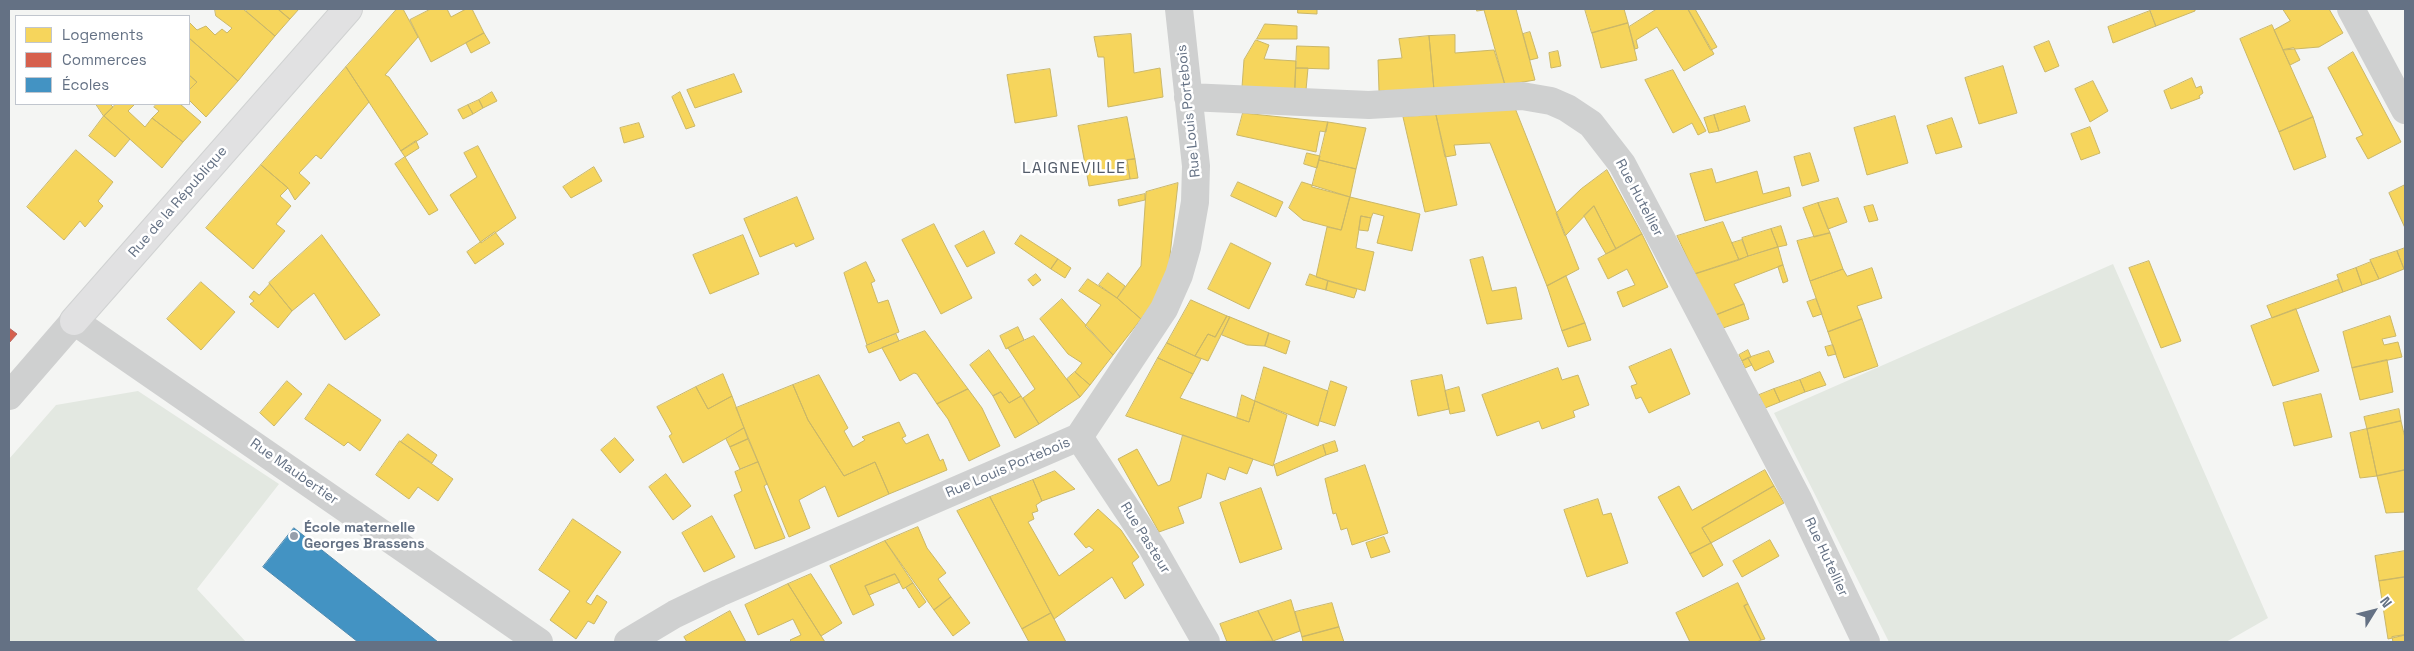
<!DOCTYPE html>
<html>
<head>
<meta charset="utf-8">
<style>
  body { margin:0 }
  #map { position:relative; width:2414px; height:651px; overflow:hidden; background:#f4f5f3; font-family:"Space Grotesk",sans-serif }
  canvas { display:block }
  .frame { position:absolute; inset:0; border:10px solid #647184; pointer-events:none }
  .legend { position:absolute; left:15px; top:15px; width:175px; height:90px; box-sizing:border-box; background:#fff; border:1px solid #c1c6ce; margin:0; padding:6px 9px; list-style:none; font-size:15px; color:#647184 }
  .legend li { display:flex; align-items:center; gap:10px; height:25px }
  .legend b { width:25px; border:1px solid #c1c6ce }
  .north { position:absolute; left:2349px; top:586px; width:50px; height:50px; -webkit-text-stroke:4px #fff; paint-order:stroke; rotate:54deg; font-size:14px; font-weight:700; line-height:20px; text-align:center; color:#647184 }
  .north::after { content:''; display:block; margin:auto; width:18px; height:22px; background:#647184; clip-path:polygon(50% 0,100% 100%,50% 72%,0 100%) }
</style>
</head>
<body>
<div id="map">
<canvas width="2414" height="651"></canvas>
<div class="frame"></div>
<ul class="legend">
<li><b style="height:14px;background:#f6d55c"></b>Logements</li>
<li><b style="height:14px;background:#d6604d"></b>Commerces</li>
<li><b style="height:14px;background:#4393c3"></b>Écoles</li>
</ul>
<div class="north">N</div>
</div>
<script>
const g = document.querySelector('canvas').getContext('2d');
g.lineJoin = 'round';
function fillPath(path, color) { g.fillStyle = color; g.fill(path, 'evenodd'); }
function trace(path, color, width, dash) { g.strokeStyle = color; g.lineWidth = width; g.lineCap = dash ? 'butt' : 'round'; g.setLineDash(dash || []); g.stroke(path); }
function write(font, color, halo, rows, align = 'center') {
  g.font = font + ' "Space Grotesk",sans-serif'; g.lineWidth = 5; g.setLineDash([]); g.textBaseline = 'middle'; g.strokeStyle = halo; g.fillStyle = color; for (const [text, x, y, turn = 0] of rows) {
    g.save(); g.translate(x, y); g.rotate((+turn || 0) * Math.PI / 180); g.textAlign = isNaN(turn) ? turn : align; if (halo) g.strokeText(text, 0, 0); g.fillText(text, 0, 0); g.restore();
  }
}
fillPath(new Path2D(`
  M2113,264L2268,618L2226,642H1889L1774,413Z
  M138,391L279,484L197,589L246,642H9V459L56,405Z`), '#e3e8e1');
const homes = new Path2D(`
  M215,9H243L275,36L238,81L189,38V22L197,30L206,26L215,35L222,29L227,33L232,28L216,16Z
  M248,9H278L290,19L275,36L246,11Z
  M278,9H299L290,19Z
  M397,9H403L418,37L385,75L389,77L428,134L401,151L346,67Z
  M431,9H447L451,17L466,9H472L484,33L431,62L410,20Z
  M1298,9H1317V14L1298,13Z
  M1477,9H1516L1535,80L1505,85L1484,10L1477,11Z
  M1585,9H1624L1628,23L1592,33Z
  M1657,9H1688L1714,54L1684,71L1657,27L1636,40L1638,48L1635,49L1629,27Z
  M1688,9H1695L1717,47L1711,50Z
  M2150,9H2195V11L2156,26Z
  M2283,9H2329L2343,33L2319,47L2283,50L2274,30L2290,21Z
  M2150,11L2156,26L2113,43L2108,27Z
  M1628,23L1637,60L1601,68L1592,33Z
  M1265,24L1297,26V39H1257Z
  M2272,25L2313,117L2279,132L2240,39Z
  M1530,32L1538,58L1530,60L1523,34Z
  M484,33L490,43L471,53L466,43Z
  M1131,34L1134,73L1160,68L1163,97L1108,107L1104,57H1098L1094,37Z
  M1455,35V53L1494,50L1505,85L1434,90L1429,36Z
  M1429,36L1434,90L1379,91L1378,60L1402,58L1399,39Z
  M189,38L238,81L206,117L189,100V90L197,82L189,75Z
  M1256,40L1269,45L1264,59L1296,61L1295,89L1242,87L1244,60Z
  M2049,41L2059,66L2045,72L2034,47Z
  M1297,46L1329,47V69L1296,68Z
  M2294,48L2300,60L2290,65L2283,50Z
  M1558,51L1561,66L1551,68L1549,53Z
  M2353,52L2401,142L2368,159L2356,138L2363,135L2328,68Z
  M2003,66L2017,113L1979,124L1965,78Z
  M346,67L369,102L321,159L316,155L299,173L310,183L295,200L288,188L261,165Z
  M1296,68H1308L1306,90L1295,89Z
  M1050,69L1057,116L1015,123L1007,75Z
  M1673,70L1706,131L1698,135L1692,123L1673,133L1645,80Z
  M734,74L742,92L695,108L687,90Z
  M189,75L197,82L189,90Z
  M2192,78L2196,88L2201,86L2203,93L2199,96L2200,98L2171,109L2164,91Z
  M2093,81L2108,111L2090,122L2075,89Z
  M492,92L497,101L483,108L479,100Z
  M680,92L695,126L686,129L672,97Z
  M479,100L483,108L473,114L468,105Z
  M96,104H110L113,107L104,116Z
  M116,104H135L128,111L145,127L152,118L183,142L162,168L104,116Z
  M157,104H180L201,122L183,142L152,118L159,111L154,107Z
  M468,105L473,114L463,119L458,110Z
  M1745,106L1750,121L1719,131L1714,115Z
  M1515,108L1579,269L1547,286L1490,143L1454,145L1456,155L1445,157L1436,115Z
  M1243,113L1328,122L1326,132L1320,131L1316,152L1237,135Z
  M1436,115L1457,205L1425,212L1403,117Z
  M1714,115L1719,131L1709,133L1704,118Z
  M104,116L130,139L115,157L89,136Z
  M1895,116L1908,163L1867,175L1854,128Z
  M1127,117L1135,159L1127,160L1130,179L1089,186L1078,126Z
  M2313,117L2326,157L2294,170L2279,132Z
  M1952,118L1962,147L1936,154L1927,126Z
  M1328,122L1366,128L1356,169L1319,160Z
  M639,123L644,137L624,143L620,128Z
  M2090,127L2100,153L2081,160L2071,134Z
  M416,141L419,148L405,157L401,151Z
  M478,146L516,218L481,243L450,195L477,177L464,153Z
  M76,150L113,182L98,201L103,206L85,227L80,221L64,240L27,207Z
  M1307,153L1320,156L1317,168L1304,164Z
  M1810,153L1819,181L1802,186L1794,157Z
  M405,157L438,210L429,215L395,164Z
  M1135,159L1138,178L1130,179L1127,160Z
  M1319,160L1356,169L1350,197L1312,187Z
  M261,165L288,188L280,196L291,206L276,224L285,231L253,269L206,228Z
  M594,167L602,181L571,198L563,187Z
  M1712,169L1716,183L1757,171L1763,194L1789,187L1791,196L1705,221L1690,174Z
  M1607,170L1642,234L1616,249L1594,206L1565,236L1556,213L1581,189Z
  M1238,182L1283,202L1276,217L1231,196Z
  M1302,182L1350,197L1341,230L1303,220L1289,208Z
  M1178,183L1167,283L1141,319L1117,298L1141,266L1146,192Z
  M2405,185V228L2389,193Z
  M1145,194V200L1119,206L1118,200Z
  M797,197L814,239L796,247L794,243L760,257L744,219Z
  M1350,197L1420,214L1412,251L1377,243L1384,216L1373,213L1371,218L1361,216L1356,248L1374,252L1365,291L1316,277L1327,227L1341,230Z
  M1838,198L1847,222L1828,229L1818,203Z
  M1818,203L1830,233L1814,237L1803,208Z
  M1873,205L1878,220L1869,222L1864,207Z
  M1594,206L1616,249L1606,254L1584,216Z
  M1361,216L1371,218L1368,231L1359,230Z
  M1723,222L1739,260L1695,274L1677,236Z
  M934,224L972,298L941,314L902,240Z
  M1781,226L1787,245L1778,247L1771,229Z
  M1771,229L1778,247L1748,256L1742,238Z
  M984,231L995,253L967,267L955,246Z
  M495,232L504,244L475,264L467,252Z
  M1830,233L1843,269L1810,281L1797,241Z
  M1642,234L1668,287L1623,307L1617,292L1635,285L1627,269L1608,279L1598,259Z
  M322,235L380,315L345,340L314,293L292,311L269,283Z
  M743,235L759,274L710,294L693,255Z
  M1021,235L1058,259L1051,269L1015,244Z
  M1742,240L1748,256L1739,260L1732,243Z
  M1231,243L1271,263L1249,309L1208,289Z
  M1778,247L1783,265L1734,284L1744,304L1716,315L1695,274Z
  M2405,248V269H2404L2397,251Z
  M2397,251L2404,269L2379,279L2370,260Z
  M1483,257L1492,291L1516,287L1522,319L1487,324L1470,260Z
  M1058,259L1071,268L1065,278L1051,269Z
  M2149,261L2181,341L2161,348L2129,268Z
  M866,262L875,281L871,283L878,303L888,300L899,332L867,345L844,273Z
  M2371,262L2379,279L2362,285L2356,268Z
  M1783,265L1788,281L1783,283L1778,267Z
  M1872,268L1882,298L1857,306L1862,319L1828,332L1810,281L1843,269L1847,276Z
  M2356,268L2362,285L2343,292L2337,275Z
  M1108,273L1125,286L1117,298L1099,285Z
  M1036,274L1041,280L1033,286L1028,280Z
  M1310,274L1328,281L1326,290L1306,285Z
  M1566,276L1585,323L1562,331L1547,286Z
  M1088,279L1117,298L1141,319L1113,355L1085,326L1101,305L1079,291Z
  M2338,280L2343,292L2272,318L2267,306Z
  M1328,281L1357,289L1354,298L1326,290Z
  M201,282L235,312L201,350L167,319Z
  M270,284L292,311L278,328L250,304L254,301L249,297L254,291L259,295Z
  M1062,299L1113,355L1090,385L1075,372L1082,363L1068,354L1040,319Z
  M1816,299L1822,314L1813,317L1807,302Z
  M1191,300L1227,316L1215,337L1208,334L1195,356L1167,343Z
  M1744,304L1749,319L1723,328L1716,315Z
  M2296,309L2319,371L2273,386L2251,326Z
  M1227,316L1230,317L1208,361L1195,356L1208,334L1215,337Z
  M2390,316L2396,336L2382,339L2384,345L2398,342L2402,357L2352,368L2343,332Z
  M1230,317L1269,333L1265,346L1247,345L1222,335Z
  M1862,319L1878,366L1844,378L1828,332Z
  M1585,323L1591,340L1568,347L1562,331Z
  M1018,327L1024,340L1006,349L1000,336Z
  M925,331L968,389L937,404L917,374L914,373L900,381L882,348Z
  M1269,333L1290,341L1286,354L1265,346Z
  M896,334L899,341L869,353L866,346Z
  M1034,336L1080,397L1039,424L1023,398L1035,389L1008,348Z
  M1167,343L1201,359L1193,374L1158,358Z
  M1833,345L1836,354L1828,356L1825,347Z
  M1671,349L1690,394L1649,413L1641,397L1636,399L1631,386L1637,384L1629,367Z
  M989,350L1021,396L1009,403L1001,392L993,396L970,365Z
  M1748,350L1751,357L1742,361L1739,355Z
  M1769,351L1774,362L1755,371L1748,358Z
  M1158,358L1193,374L1180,398L1249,422L1255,401L1287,415L1273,466L1126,416Z
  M1748,358L1752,365L1745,368L1742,361Z
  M2387,360L2393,392L2360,400L2352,368Z
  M1264,367L1328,391L1318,426L1255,401Z
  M1558,368L1562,380L1578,375L1589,405L1573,411L1575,417L1542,429L1539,421L1497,436L1482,395Z
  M1075,372L1090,385L1080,397L1067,379Z
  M1820,372L1826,385L1805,392L1800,380Z
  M723,374L732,396L708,409L696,387Z
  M819,375L848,428L844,431L853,447L865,440L862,437L899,422L906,436L902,438L906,444L928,434L940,461L943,459L947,470L889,494L875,462L844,476L808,420L793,385Z
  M1442,375L1449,409L1418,416L1411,381Z
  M1800,380L1805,392L1780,402L1774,389Z
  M287,381L302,394L274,426L260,413Z
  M1331,381L1347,387L1335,426L1320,421Z
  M329,384L381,420L360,451L348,442L344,446L305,419Z
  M793,385L808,420L844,476L875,462L889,494L838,517L825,486L799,500L810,528L789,537L736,408Z
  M696,387L708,409L732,396L744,428L683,463L669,436L672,434L657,407Z
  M1459,387L1465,411L1450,414L1445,391Z
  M968,389L982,408L1000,446L969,461L948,419L937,404Z
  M1774,389L1780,402L1765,408L1759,395Z
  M1001,392L1009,403L1021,396L1039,424L1015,438L993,396Z
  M2321,394L2332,437L2294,446L2283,403Z
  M1242,395L1255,401L1249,422L1237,418Z
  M2399,409L2401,421L2367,429L2364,417Z
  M2401,421L2405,438V470L2377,476L2367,429Z
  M744,428L748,439L730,447L726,439Z
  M2367,429L2377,476L2360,478L2350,433Z
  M408,434L437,455L432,463L401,442Z
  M1183,435L1253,459L1247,474L1229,467L1225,480L1207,473L1201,498L1178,507L1184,523L1159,532L1118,459L1137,449L1158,486L1170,481Z
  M615,438L634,460L620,473L601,450Z
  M748,439L758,462L740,469L730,447Z
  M400,441L453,479L438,501L418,487L409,499L376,475Z
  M1335,441L1338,451L1326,455L1323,445Z
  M1323,445L1326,455L1277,476L1274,465Z
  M758,462L767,484L764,486L785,538L755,549L734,495L742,491L735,472Z
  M1365,465L1388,533L1352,545L1347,528L1341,530L1336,513L1333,514L1325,479Z
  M1765,470L1774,486L1702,528L1711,543L1690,554L1658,497L1679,486L1692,510Z
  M2405,470V512L2386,513L2377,476Z
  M1055,471L1075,489L1042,501L1033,480Z
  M666,474L691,506L673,520L649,487Z
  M1033,480L1042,501L1036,505L1038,511L1032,513L1034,519L1028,522L1059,576L1094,550L1089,546L1086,548L1074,534L1098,509L1121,530L1139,557L1132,563L1144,585L1125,599L1112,577L1054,619L990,497Z
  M1774,486L1784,503L1711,543L1702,528Z
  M1261,488L1282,549L1240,563L1220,503Z
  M990,497L1051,613L1022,629L957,511Z
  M1598,499L1603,515L1611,513L1628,563L1587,577L1564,510Z
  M712,516L735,557L704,572L682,533Z
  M573,519L621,552L586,602L591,605L597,595L607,602L594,624L588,621L576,639L550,620L570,591L539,570Z
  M918,527L927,548L946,573L938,579L951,597L934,610L885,541Z
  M1384,537L1390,552L1371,558L1366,543Z
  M1770,540L1779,556L1742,577L1733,561Z
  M885,541L913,583L903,589L895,574L865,586L874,605L853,615L830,566Z
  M1711,543L1723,565L1703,577L1690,554Z
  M2405,551V577L2379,581L2375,556Z
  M811,574L842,623L821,636L788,584Z
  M895,574L900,582L869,595L865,586Z
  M2405,577V635L2388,639L2379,581Z
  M913,583L926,602L919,608L906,588Z
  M1738,583L1748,604L1744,606L1761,640L1757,642H1690L1676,613Z
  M788,584L821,636L825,642H792L790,640L801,635L793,619L758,635L745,605Z
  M951,597L970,623L953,636L934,610Z
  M1291,600L1300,631L1273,641L1258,611Z
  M1332,603L1339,627L1302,637L1295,612Z
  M1748,604L1765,639L1761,640L1744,606Z
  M730,611L746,642H687L684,637Z
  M1258,611L1273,641L1227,642L1220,624Z
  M1051,613L1066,642H1029L1022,629Z
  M1339,627L1344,642H1303L1302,637Z
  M2405,635V642H2393L2392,637Z`);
fillPath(homes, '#f6d55c');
trace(homes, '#cab768', 1);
const shops = new Path2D(`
  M9,328L17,334L9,343Z`);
fillPath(shops, '#d6604d');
trace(shops, '#b4655e', 1);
const schools = new Path2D(`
  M294,528L438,642H358L263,567Z`);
fillPath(schools, '#4393c3');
trace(schools, '#4d89b0', 1);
const secondary = new Path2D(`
  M74,321L348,9`);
trace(secondary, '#d0d2d2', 30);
trace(new Path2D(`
  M2351,9L2405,110
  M1188,97L1369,105L1522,96L1551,101L1567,108L1591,124L1622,164L1670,255L1798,499L1866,642
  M9,396L74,321L539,642
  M1079,437L1152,547L1206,642
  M628,642L675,614L719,593L1079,437L1164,309L1179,275L1187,247L1195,202L1196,166L1179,9`), '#cfd0d0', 28);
trace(secondary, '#e1e1e2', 28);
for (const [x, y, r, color] of [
  [294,536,5,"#969fab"]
]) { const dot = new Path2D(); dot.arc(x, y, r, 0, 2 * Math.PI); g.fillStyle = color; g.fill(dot); trace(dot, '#fff', 2); }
write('14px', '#647184', '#fff', [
  ["Rue Louis Portebois",1189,111,-96],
  ["Rue Hutellier",1639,198,62],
  ["Rue de la République",178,202,-49],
  ["Rue Louis Portebois",1008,468,-23],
  ["Rue Maubertier",294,472,35],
  ["Rue Pasteur",1145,538,58],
  ["Rue Hutellier",1826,557,65]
]);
write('bold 14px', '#647184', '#fff', [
  ["École maternelle",304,528],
  ["Georges Brassens",304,544]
], 'left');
g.letterSpacing = '1px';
write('16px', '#525b69', '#fff', [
  ["LAIGNEVILLE",1074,169]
]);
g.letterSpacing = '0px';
</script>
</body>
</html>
